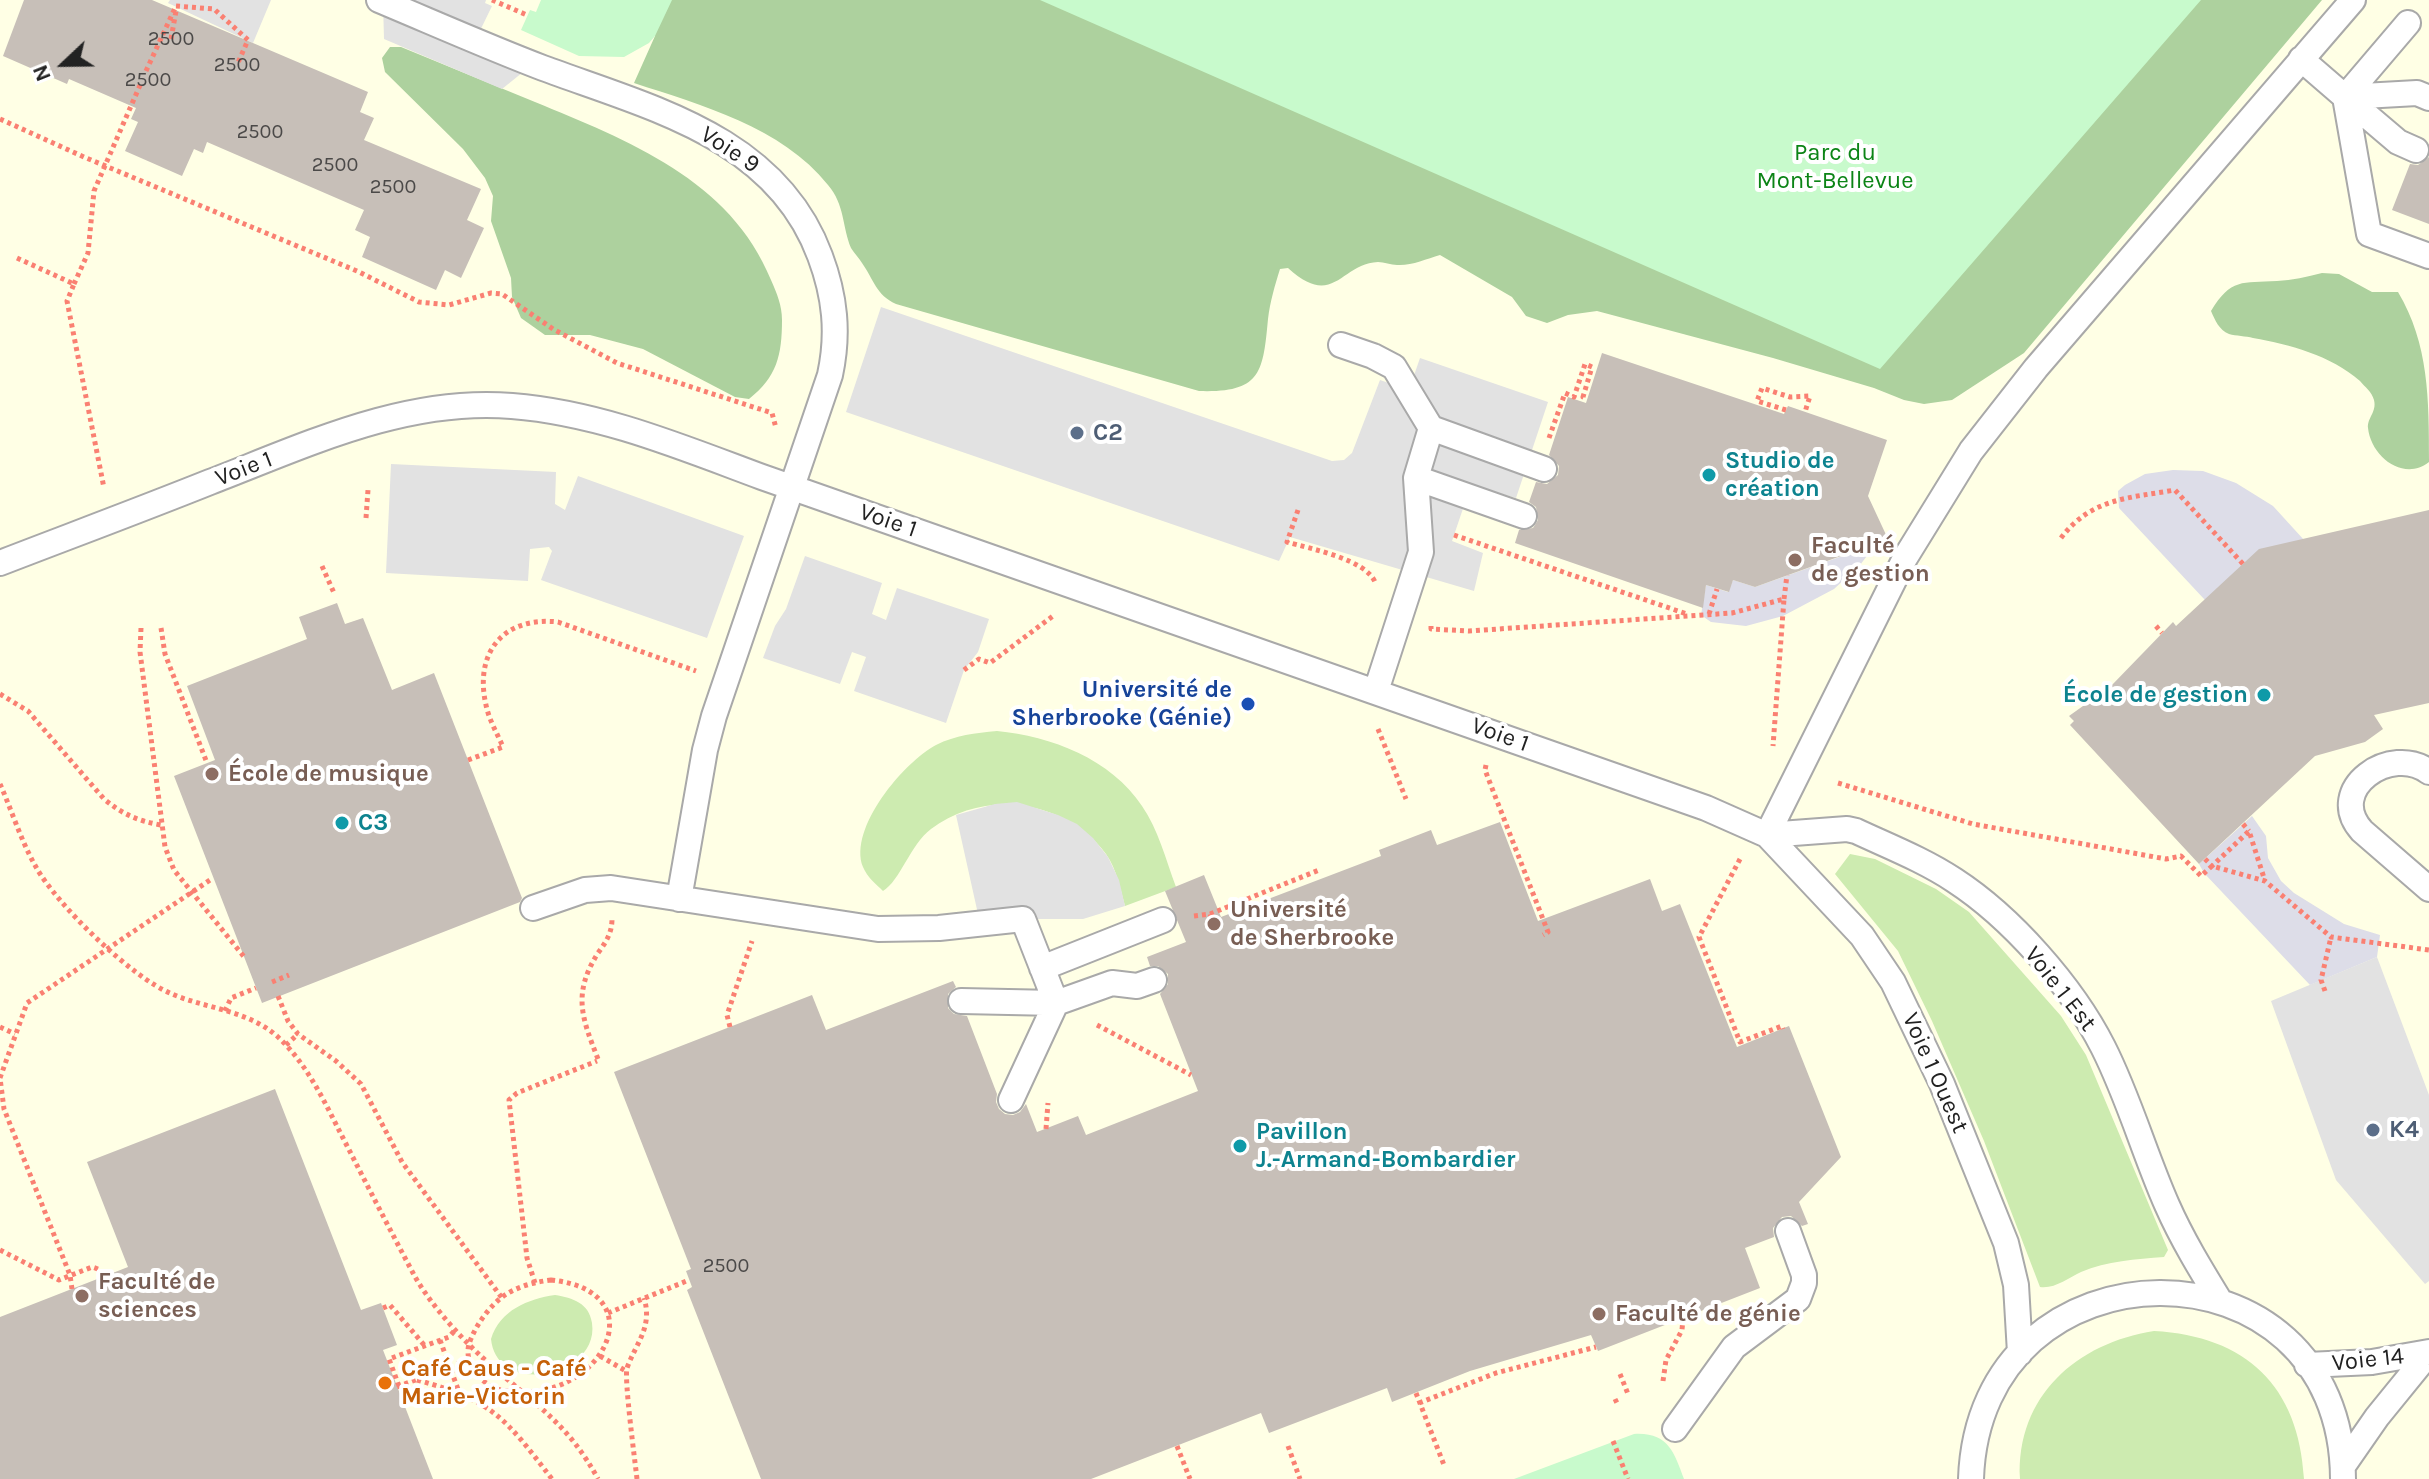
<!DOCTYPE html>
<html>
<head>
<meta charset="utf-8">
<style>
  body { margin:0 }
  #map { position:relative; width:2429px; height:1479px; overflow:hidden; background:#f2efe9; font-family:Karla,sans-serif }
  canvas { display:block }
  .north { position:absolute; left:24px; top:24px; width:80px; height:80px; -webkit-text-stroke:6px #fff; paint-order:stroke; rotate:248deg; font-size:22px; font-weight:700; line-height:32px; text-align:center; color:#222 }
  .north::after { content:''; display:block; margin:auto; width:28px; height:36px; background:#222; clip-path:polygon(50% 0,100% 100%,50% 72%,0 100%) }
</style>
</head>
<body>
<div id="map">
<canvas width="2429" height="1479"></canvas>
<div class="north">N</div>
</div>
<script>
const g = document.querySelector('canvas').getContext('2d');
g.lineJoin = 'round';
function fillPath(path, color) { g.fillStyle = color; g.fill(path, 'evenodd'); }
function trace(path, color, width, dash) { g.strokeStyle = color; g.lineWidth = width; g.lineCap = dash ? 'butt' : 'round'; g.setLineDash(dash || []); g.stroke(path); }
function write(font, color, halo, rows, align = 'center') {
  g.font = font + ' Karla,sans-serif'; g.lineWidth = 8; g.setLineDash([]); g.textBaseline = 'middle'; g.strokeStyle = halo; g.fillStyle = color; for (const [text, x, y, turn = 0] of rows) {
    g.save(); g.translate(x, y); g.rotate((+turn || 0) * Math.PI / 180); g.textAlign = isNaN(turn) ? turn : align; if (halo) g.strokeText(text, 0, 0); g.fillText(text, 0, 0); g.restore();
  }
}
fillPath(new Path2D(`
  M0,0H2429V1479H0Z`), '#ffffe5');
fillPath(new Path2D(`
  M997,731C1051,736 1111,759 1142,806C1158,829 1166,860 1176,887L1125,906C1120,888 1117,870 1106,854C1066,800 985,788 931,829C910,845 900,881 883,891C876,884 867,877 863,867C848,828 904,762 936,745C956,735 975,733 997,731Z
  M1850,854L1875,859L1936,889L1969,912L2061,1016L2086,1055L2168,1250L2164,1257C2136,1259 2107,1261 2081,1272C2068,1278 2055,1289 2040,1287L1984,1141L1932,1021L1898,951L1835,874Z
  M555,1295C573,1298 589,1303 592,1323C600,1377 497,1398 491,1339C500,1310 528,1299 555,1295Z
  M2154,1331C2246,1336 2299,1386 2304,1479H2020C2016,1396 2077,1343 2154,1331Z`), '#cdebb0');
fillPath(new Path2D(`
  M624,0H2322L2024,353L1952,400L1924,404L1904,400L1874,388L1773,358L1597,311L1568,315L1547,323L1526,316L1512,297L1440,255C1426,259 1411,266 1397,265C1391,265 1384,262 1378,262C1341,263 1334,310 1288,268L1280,269C1275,285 1270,302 1268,319C1263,373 1261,393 1199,391L896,304C876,295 874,280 862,263C859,258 854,253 851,248C842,226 845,205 828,185C782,127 701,105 634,83L655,36Z
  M390,47H401C446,65 490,84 535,102C627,140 731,180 771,280C777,294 782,305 782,320C782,355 777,377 749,399L735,397L643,349L590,335H545L521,318L512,297L511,278L491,221L493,196L485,178L463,149L385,72L382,58Z
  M2322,273L2339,274L2372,292H2398C2429,344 2429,399 2429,462C2404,482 2371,457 2368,428C2367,418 2377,412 2374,400C2372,392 2365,387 2360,381C2330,355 2291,345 2253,338C2246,336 2236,336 2229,334C2219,330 2215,320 2211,311C2231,278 2242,283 2277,281C2292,280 2307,277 2322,273Z`), '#add19e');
fillPath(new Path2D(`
  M541,0H672L655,36L649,43L624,57L579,56L521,30L530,10L536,12Z
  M1040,0H2201L1880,369Z
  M1634,1434C1668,1432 1674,1452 1684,1479H1514Z`), '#c8facc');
fillPath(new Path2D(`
  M170,0H271L253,43L168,3Z
  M379,0H486L485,3L492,6L475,41L533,64L502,89L384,39L383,2Z
  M881,307L1332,461L1344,460L1352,453L1380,380L1409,390L1420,358L1548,402L1516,498L1471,485L1452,541L1483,553L1474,591L1290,537L1279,561L846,412Z
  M391,464L556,472L555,504L565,510L578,476L744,536L707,638L541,580L552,551L549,547L530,549L528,581L386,573Z
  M805,556L882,583L872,614L886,620L897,588L989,619L978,652L964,670L946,723L854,691L866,657L852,652L840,684L763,658L775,626L786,609Z
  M1017,802L1058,815L1077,824L1093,838L1108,857L1119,880L1125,906L1083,919H1023L980,923L956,815L995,804Z
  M2377,957L2429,1095V1281L2425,1284L2336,1180L2271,1001Z`), '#e2e2e2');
fillPath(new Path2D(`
  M2173,470L2203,471L2236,483L2273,506L2304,540L2205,600L2119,508L2118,491L2125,485L2145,474Z
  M1876,544L1860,565L1834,589L1783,616L1746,626L1711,622L1701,615L1706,585L1728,592L1733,580L1755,587Z
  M2252,816L2266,836L2268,858L2281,881L2294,893L2344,924L2380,935L2377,957L2310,985L2204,873L2199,864Z`), '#dddde8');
fillPath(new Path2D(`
  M24,0H152L368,92L360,112L374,118L364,140L481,189L467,220L484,228L461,278L445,270L436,290L362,257L370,237L355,230L364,210L207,142L203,153L194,149L182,176L125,151L138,122L131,119L136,108L69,79L67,84L3,56Z
  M2429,157V224L2392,210L2410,164L2418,165Z
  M1602,353L1784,414L1788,406L1887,440L1868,496L1888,539L1755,587L1733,580L1729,592L1706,585L1703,608L1515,543L1519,530L1533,528L1538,520L1536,507L1529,502L1536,482L1547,484L1558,475L1559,466L1549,455L1568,397L1586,403Z
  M2429,510V703L2374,715L2383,729L2365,742L2315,756L2199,864L2070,725L2074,721L2069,716L2111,686L2173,622L2176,626L2259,549Z
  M337,603L345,624L363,618L392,690L434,673L522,898L520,902L262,1003L174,776L215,760L187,686L307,639L299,617Z
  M1500,822L1538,921L1650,879L1662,911L1680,904L1737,1047L1789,1026L1841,1157L1799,1202L1808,1224L1802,1226L1791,1216L1782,1217L1773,1228L1774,1237L1745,1248L1760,1288L1598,1351L1591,1335L1470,1371L1392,1402L1387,1388L1269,1433L1261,1413L1091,1479H761L687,1290L692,1287L686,1271L691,1269L614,1072L812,995L826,1030L953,981L956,987L948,994V1008L954,1014L967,1016L997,1094L996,1102L999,1109L1005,1114L1013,1115L1020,1112L1026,1104L1037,1132L1078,1116L1086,1135L1198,1091L1160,994L1168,984V974L1158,966H1150L1147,957L1186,942L1165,891L1204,875L1221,917L1381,856L1379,850L1431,830L1437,845Z
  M275,1089L361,1310L381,1303L397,1345L383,1350L433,1479H0V1317L128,1267L87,1162Z`), '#c7bfb8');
const service = new Path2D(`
  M379,0C434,23 488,47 543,68C651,108 776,137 820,256C835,296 839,333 830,375L714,716L705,750L679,899
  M2301,59L2345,97L2408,23
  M2345,97L2369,234L2429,256
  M2345,97L2398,142L2416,150
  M2345,97L2417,93L2429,98
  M1341,345L1373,356L1394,367L1431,428
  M1416,478L1524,516
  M0,563C70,536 140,510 210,482C306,445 406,397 512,406C600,413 681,447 762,477L1706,808L1767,835L1862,936L1893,982L1942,1084L2006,1243L2016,1285L2020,1353
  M1376,691L1421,552L1416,478L1431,428L1544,469
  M2429,772C2392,743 2324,789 2362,831L2429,889
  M1767,835L1905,558L1971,451L2036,368L2353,0
  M1767,835L1847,829L1856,831C1888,846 1924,860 1954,880C2011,917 2072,986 2103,1047C2129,1098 2144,1153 2167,1205C2182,1239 2201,1270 2220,1301
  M533,908L585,890L611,888L878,929L939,928L1023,919L1056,1003L1011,1100
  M1042,968L1163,920
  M961,1001L1056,1003L1112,983L1137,986L1154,980
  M2307,1365L2372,1362L2429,1352
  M1675,1429L1734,1347L1798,1299L1804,1283V1275L1788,1231
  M2343,1466L2377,1417L2429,1353
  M1971,1479C1979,1233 2342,1229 2343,1479`);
trace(service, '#a9a9a9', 28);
trace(new Path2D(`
  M492,0L527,15
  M176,6L214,9L248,40L237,65
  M171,39L176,11
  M146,71L176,6
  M0,119L84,157L357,271L419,302L449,305L491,293L502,294L553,329L617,363L772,413L776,428
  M17,258L74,284L67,301L104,488
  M74,284L88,253L94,191L141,83
  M1786,410L1757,401L1762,388L1790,397L1810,396L1805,412
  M1549,438L1565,393L1574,397L1585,364L1592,367L1583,397L1587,399
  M1298,510L1287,542C1311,549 1365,559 1375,582
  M366,518L368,490
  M1454,535L1687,614
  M2061,538C2091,498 2129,498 2175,490L2243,564
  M322,566L334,593
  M1784,599L1787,575
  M1709,614L1717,589
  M1431,626V629L1469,631L1732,613L1784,599L1773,746
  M2156,626L2162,633
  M141,628L140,652L165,847L174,870L245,958
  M161,628L165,654L207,763
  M964,670L979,659L990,663L1053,616
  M0,694L28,711L104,799C122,814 138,821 161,825
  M1378,729L1406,799
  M468,760L503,747C497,733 489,720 486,705C474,653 503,616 558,622L696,671
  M1486,765L1485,770L1490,783L1548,932L1543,935
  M1838,783L1973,824L2166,859L2181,856L2201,876L2212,866L2265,881L2331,937L2429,950
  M0,784C12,811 21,841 36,867C57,905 132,978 172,994C207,1009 248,1010 278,1037C308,1065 325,1103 343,1138C366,1183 389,1228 413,1273C430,1305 465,1343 493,1367C536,1405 569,1425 598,1479
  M2243,824L2249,831
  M1740,859L1699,937L1740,1042L1782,1026L1783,1029
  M2205,859L2212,866L2249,831L2265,881
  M1210,914L1319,870
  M1194,916L1210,914L1213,921
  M272,982L289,975
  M2325,991L2321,980L2331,937
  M278,996L288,1021L298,1034L336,1061L361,1084L402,1162L502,1298
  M225,1011L231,998L256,988
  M1097,1025L1191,1075
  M0,1027L15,1034
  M730,1027L727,1015L752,941
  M286,1045L298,1034
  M598,1059C582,1018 572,994 598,953C606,942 612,933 612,919
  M1046,1129L1048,1103
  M0,1250L59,1280L92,1267L101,1270
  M551,1280C659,1291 602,1405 506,1391C485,1389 463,1366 469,1344C475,1326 490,1305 505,1295C519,1286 535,1282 551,1280Z
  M535,1283L527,1258L509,1100L517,1093L597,1061
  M72,1289L70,1275L4,1109L0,1078L27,1003L213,878
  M383,1308L390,1305L425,1346
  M608,1313L689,1280
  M440,1340L459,1392
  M600,1356L626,1371
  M1620,1374L1628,1394
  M417,1380C494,1401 505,1418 552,1479
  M1663,1381L1666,1360L1682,1330L1683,1318
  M399,1386L389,1359L449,1337L456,1329
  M397,1387L470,1359
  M1416,1393L1444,1465
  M1615,1399L1618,1405
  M483,1403L492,1388
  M1419,1403L1496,1373L1596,1347
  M1613,1441L1628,1479
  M1177,1446L1190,1479
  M1288,1446L1300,1479
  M637,1479C635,1461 624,1379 627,1368C636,1343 653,1327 644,1298`), '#fa8072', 5, [4, 4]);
trace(service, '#fff', 24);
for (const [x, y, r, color] of [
  [1077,433,8,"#5c6f8a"],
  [1709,475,8,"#0f9aa8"],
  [1795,560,8,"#8d6e63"],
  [2264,695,8,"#0f9aa8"],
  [1248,704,8,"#1a4fb4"],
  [212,774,8,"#8d6e63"],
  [342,823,8,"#0f9aa8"],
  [1214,924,8,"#8d6e63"],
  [2373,1130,8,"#5c6f8a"],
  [1240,1146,8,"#0f9aa8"],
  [82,1296,8,"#8d6e63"],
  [1599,1314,8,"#8d6e63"],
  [385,1383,8,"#e8710a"]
]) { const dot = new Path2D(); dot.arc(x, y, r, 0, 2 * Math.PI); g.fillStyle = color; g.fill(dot); trace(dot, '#fff', 3); }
write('20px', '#4b4948', null, [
  ["2500",171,39],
  ["2500",237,65],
  ["2500",148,80],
  ["2500",260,132],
  ["2500",335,165],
  ["2500",393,187],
  ["2500",726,1266]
]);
write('24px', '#222', '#fff', [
  ["Voie 9",730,150,33],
  ["Voie 1",244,469,-21],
  ["Voie 1",888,521,19],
  ["Voie 1",1500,735,20],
  ["Voie 1 Est",2060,989,52],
  ["Voie 1 Ouest",1935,1073,66],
  ["Voie 14",2368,1360,-6]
]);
write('24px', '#0c8416', '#fff', [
  ["Parc du",1835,153],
  ["Mont-Bellevue",1835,181]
]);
write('bold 24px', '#4e5e75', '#fff', [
  ["C2",1093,433],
  ["K4",2389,1130]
], 'left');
write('bold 24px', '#0d838f', '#fff', [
  ["Studio de",1725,461],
  ["création",1725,489],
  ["École de gestion",2248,695,"right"],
  ["C3",358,823],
  ["Pavillon",1256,1132],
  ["J.-Armand-Bombardier",1256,1160]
], 'left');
write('bold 24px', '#785e54', '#fff', [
  ["Faculté",1811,546],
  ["de gestion",1811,574],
  ["École de musique",228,774],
  ["Université",1230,910],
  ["de Sherbrooke",1230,938],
  ["Faculté de",98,1282],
  ["sciences",98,1310],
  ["Faculté de génie",1615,1314]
], 'left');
write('bold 24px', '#164399', '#fff', [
  ["Université de",1232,690],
  ["Sherbrooke (Génie)",1232,718]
], 'right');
write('bold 24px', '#c56008', '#fff', [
  ["Café Caus - Café",401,1369],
  ["Marie-Victorin",401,1397]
], 'left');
</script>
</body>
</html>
